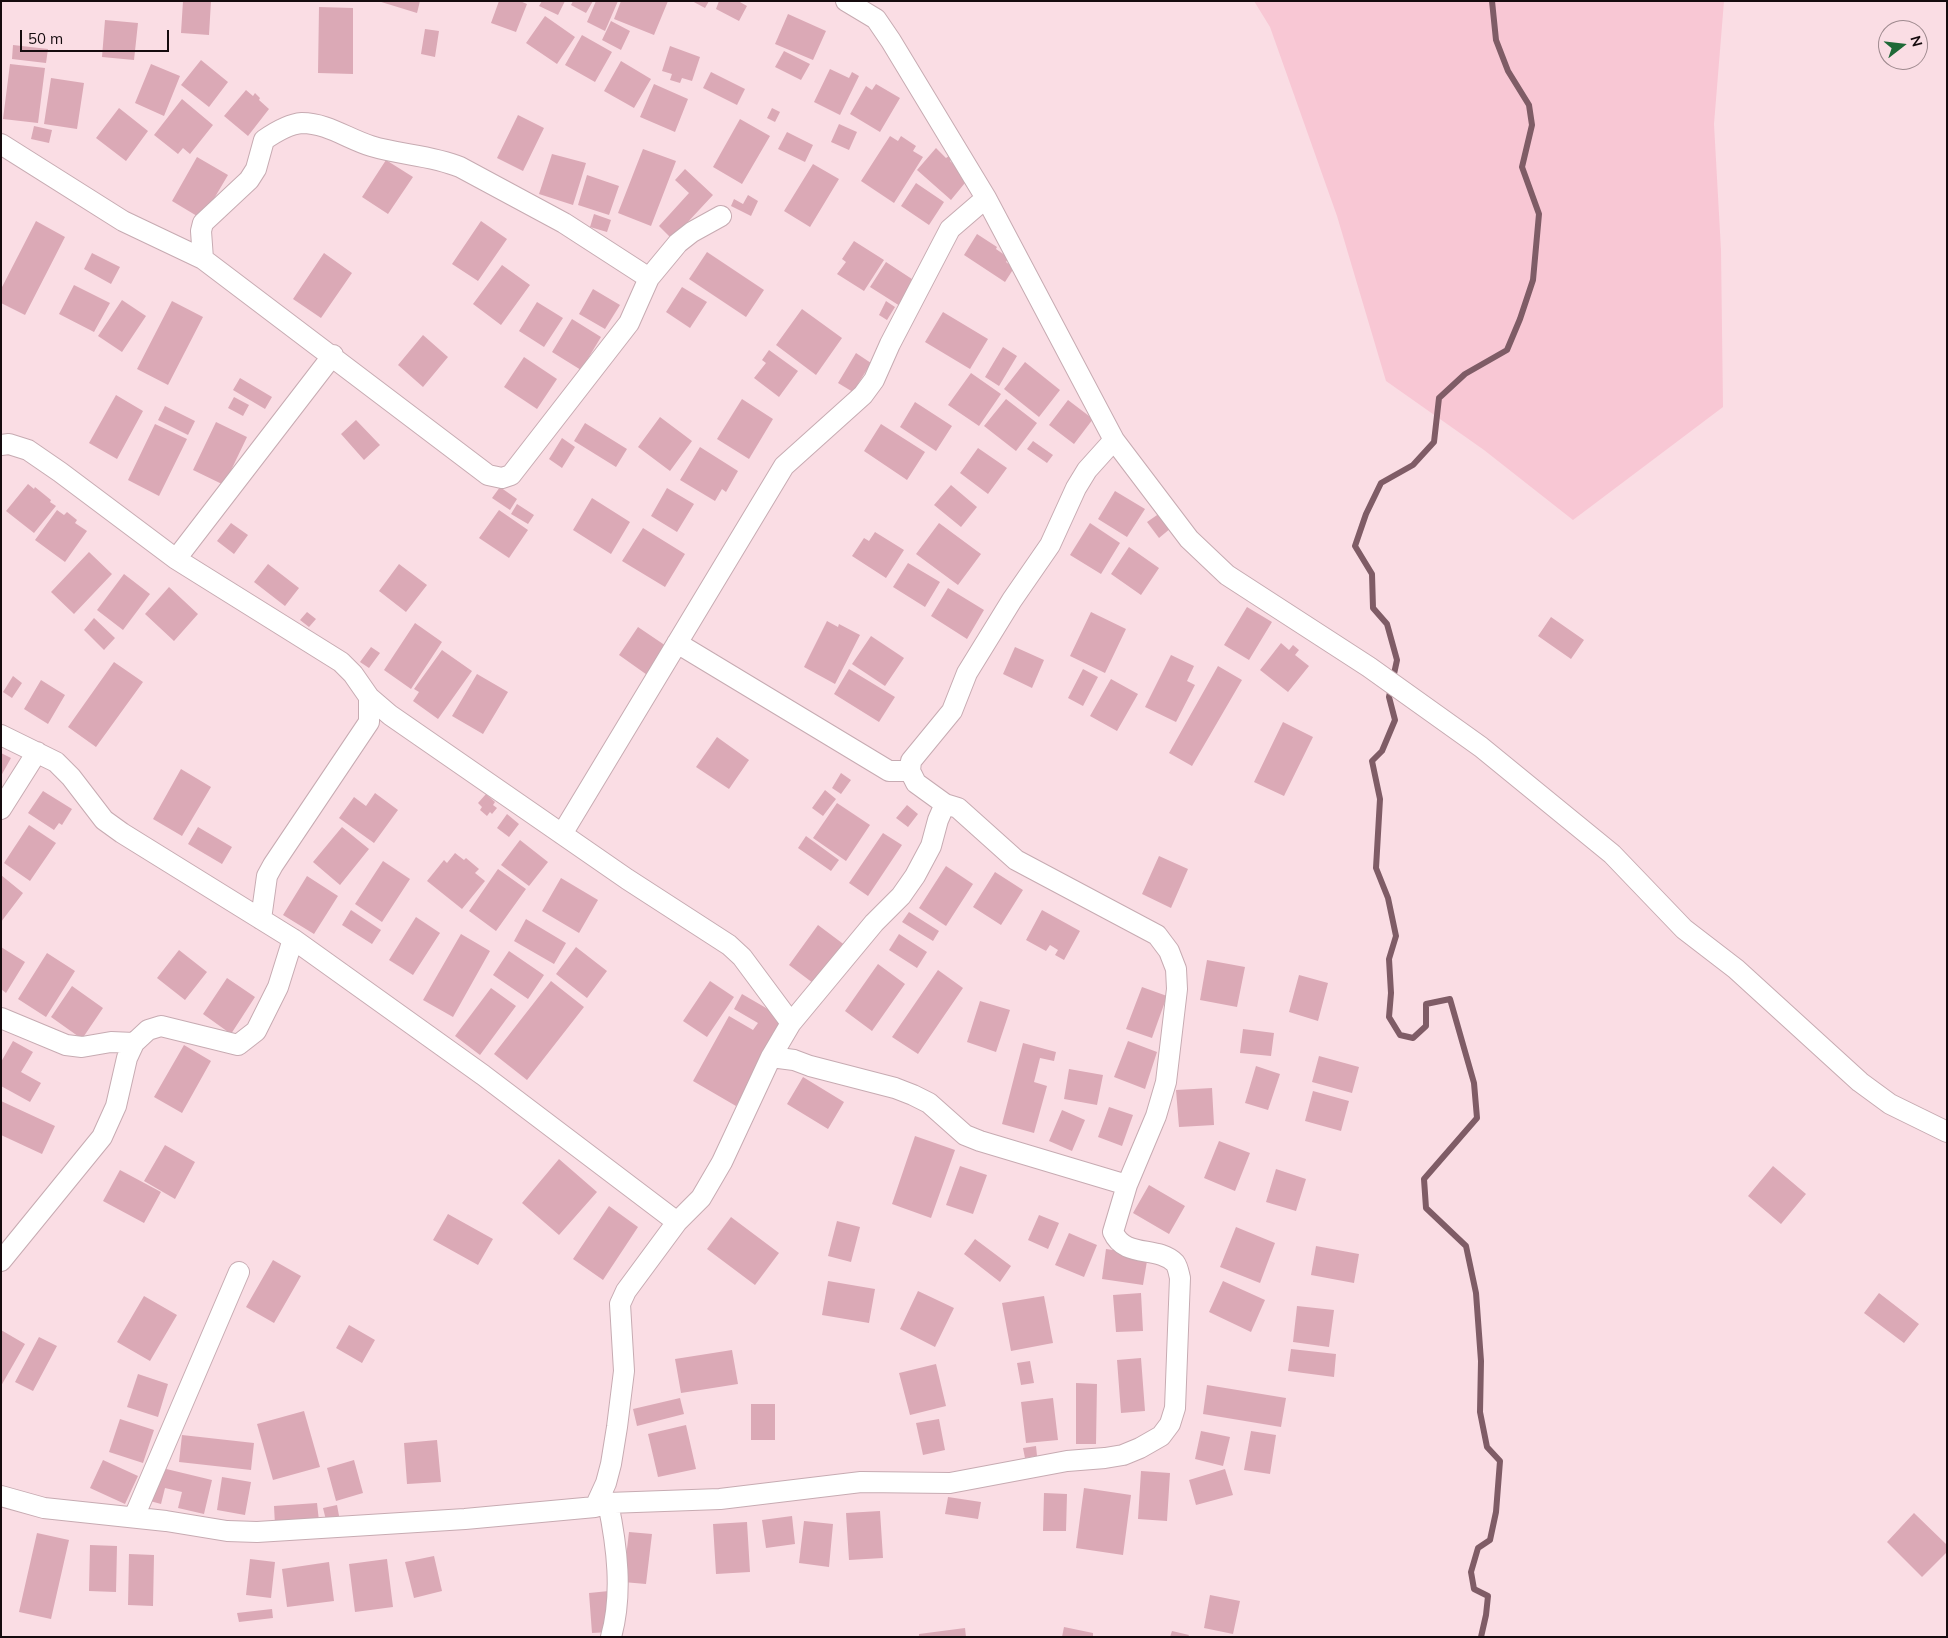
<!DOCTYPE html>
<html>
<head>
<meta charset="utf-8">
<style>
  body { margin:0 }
  #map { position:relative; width:1948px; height:1638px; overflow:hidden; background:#fadde4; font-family:Mulish,sans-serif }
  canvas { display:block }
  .frame { position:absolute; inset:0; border:2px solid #150b0e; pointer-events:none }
  .north { position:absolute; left:1878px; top:20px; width:50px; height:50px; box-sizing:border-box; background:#fadde4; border:1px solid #9e898e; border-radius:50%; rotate:74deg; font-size:14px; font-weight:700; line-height:20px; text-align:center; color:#150b0e }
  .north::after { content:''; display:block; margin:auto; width:18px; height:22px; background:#1f6937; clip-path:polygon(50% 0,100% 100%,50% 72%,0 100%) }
  .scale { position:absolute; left:20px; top:30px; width:149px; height:22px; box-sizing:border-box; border:2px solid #150b0e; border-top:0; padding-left:6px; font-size:15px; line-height:18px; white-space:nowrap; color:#150b0e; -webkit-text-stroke:4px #fadde4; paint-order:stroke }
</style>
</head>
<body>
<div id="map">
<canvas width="1948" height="1638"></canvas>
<div class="frame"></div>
<div class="north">N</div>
<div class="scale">50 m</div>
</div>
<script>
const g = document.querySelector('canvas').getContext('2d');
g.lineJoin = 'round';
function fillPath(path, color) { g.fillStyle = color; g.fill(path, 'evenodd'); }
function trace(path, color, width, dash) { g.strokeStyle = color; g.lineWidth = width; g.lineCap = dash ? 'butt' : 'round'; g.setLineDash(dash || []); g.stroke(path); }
fillPath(new Path2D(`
  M1254,1H1724L1714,124L1721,250L1723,407L1573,520L1484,450L1386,381L1337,216L1270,27Z`), '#f8c7d4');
trace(new Path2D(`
  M1481,1637L1486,1615L1488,1596L1474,1589L1471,1572L1478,1548L1490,1540L1496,1512L1500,1461L1487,1447L1480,1412L1481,1361L1476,1293L1466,1246L1426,1208L1424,1179L1477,1118L1474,1083L1450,999L1426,1004V1026L1413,1038L1400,1035L1389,1017L1391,993L1389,959L1396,936L1388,898L1376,868L1380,799L1372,761L1382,751L1395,720L1389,697L1397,660L1387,624L1373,608L1372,574L1355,546L1366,514L1381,483L1413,465L1434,442L1439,398L1465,374L1507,350L1520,319L1533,280L1539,214L1522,167L1532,125L1529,105L1508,71L1496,40L1492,1`), '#7f5c66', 6);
fillPath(new Path2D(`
  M183,1H211L209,35L181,33Z
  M378,1H420L417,13Z
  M499,1H520L527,4L516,32L491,23Z
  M542,1H565L558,15L539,6Z
  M573,1H593L586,13L571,5Z
  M596,1H618L605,31L587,22Z
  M621,1H668L654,35L614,19Z
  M692,1H709L705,8Z
  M719,1H738L747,6L739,21L716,9Z
  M319,7L353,8V74L318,73Z
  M788,14L826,31L813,60L775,44Z
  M545,16L575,37L557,64L526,43Z
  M105,20L138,23L134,60L102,57Z
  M611,21L630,31L621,50L602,40Z
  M425,29L439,31L435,57L421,54Z
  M582,35L612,52L595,82L565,65Z
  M13,45L48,49L46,63L12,59Z
  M670,46L700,57L692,81L682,78L680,83L670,80L672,74L662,71Z
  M784,51L810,64L801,80L775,67Z
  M201,60L228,82L209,107L181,85Z
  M621,61L651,79L634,108L604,91Z
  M10,64L45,68L38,123L3,119Z
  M151,64L180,76L164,116L135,103Z
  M830,69L849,78L852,72L859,76L840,115L814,102Z
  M711,72L745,89L737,105L703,88Z
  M51,78L84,83L77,129L44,124Z
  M654,84L688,99L675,132L640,117Z
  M876,84L900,98L880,132L850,114L866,86L872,90Z
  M246,90L253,96L255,93L260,98L259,100L269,109L248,136L224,116Z
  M182,99L213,125L190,154L183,148L178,154L154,135Z
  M119,108L148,131L126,161L96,138Z
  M772,108L780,112L775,122L767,118Z
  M518,115L544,128L523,171L497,158Z
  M740,119L770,136L742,184L713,167Z
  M839,124L857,132L849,150L831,142Z
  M34,126L52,130L49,143L31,139Z
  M787,132L813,145L805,162L778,149Z
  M890,136L898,141L901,136L916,146L913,151L923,157L894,203L861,181Z
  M936,148L946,158L949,156L952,159L950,161L969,178L951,200L917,170Z
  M643,149L676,161L651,226L618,213Z
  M552,154L586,163L573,205L539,194Z
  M197,157L228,175L202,219L172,201Z
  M386,160L413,177L388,214L362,197Z
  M813,164L839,179L810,227L784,211Z
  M685,169L713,195L672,239L659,226L689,193L675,180Z
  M587,175L619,186L609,215L578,205Z
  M916,183L944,202L929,225L901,206Z
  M748,195L758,201L751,216L731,206L734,199L743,204Z
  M594,214L611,220L607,232L590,227Z
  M36,221L65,237L25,315L1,303V289Z
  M481,221L507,239L478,281L452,264Z
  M977,234L997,247L996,249L1009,258L1006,262L1014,268L1005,282L964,255Z
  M854,241L884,260L864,291L837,274L846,262L842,259Z
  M707,252L764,290L746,317L689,279Z
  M92,253L120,267L111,284L84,269Z
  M324,253L352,273L321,318L293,299Z
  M886,262L915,281L900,306L870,287Z
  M502,265L530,285L501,325L473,304Z
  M74,285L110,303L94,332L59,314Z
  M682,287L707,302L690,328L666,312Z
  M593,289L620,305L605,329L579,314Z
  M122,300L146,316L122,352L98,336Z
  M172,301L203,317L168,385L137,369Z
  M886,301L895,307L887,320L879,315Z
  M537,302L563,318L544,347L519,331Z
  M802,309L842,338L816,375L776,345Z
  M943,312L988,339L970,369L925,342Z
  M572,319L601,337L581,370L552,352Z
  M423,335L448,357L423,387L398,365Z
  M1003,347L1017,356L999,386L985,377Z
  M769,350L798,371L779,397L754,378L766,363L762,360Z
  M856,353L871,363L853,392L838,383Z
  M524,357L557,379L537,409L504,387Z
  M1025,362L1060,390L1039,417L1004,389Z
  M971,373L1001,394L979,426L948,405Z
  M240,378L272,397L265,409L233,390Z
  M116,395L143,411L117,459L89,443Z
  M234,397L249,405L243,416L228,408Z
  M742,399L773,419L749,459L717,439Z
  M1006,399L1037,423L1016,451L984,426Z
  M1068,400L1093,419L1074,444L1049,425Z
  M915,402L952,426L936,451L900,427Z
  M165,406L195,421L188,435L158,420Z
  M660,417L692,441L670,471L638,447Z
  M356,420L380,445L364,460L341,434Z
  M216,422L247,437L224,485L193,470Z
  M585,423L627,449L616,467L574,441Z
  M155,424L187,439L159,496L128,480Z
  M881,424L925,452L907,480L864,451Z
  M562,438L575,447L562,468L549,459Z
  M1033,441L1053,455L1047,463L1027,449Z
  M700,447L738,471L726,492L722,489L715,501L680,480Z
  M978,448L1007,468L988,494L960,473Z
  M28,484L34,489L35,487L51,500L50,502L56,506L34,533L6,511Z
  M951,485L977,507L961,527L934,505Z
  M500,487L517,499L510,510L492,498Z
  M667,488L694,504L677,532L651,516Z
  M1115,491L1145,509L1127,537L1098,519Z
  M592,498L630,522L611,554L573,530Z
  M517,504L534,515L528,524L511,514Z
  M57,510L64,515L67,512L77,520L75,523L87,531L65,562L35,540Z
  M499,510L528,530L509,558L479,538Z
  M1160,513L1171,528L1159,538L1147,522Z
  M231,523L248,535L234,554L217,541Z
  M939,523L981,554L958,585L916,554Z
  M1090,523L1120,543L1101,574L1070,555Z
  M643,528L685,554L665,587L622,561Z
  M875,532L904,550L886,578L852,556L864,538L869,541Z
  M1129,547L1159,568L1141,595L1111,574Z
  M89,552L112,574L74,614L51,592Z
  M908,563L940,582L925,607L893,587Z
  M268,564L299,588L285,606L254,582Z
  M399,564L427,585L406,612L379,591Z
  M124,574L150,594L123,630L97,610Z
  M169,587L198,614L174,641L145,614Z
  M948,588L984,610L967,639L931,616Z
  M1247,607L1272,622L1249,660L1224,645Z
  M307,612L316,619L309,627L300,620Z
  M1091,612L1126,629L1105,673L1070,656Z
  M1551,617L1584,640L1571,659L1538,636Z
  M94,618L115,638L104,650L84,630Z
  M827,621L838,627L839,624L860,635L835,684L804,667Z
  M415,623L442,642L411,689L384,670Z
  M638,627L669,648L650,677L619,655Z
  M871,636L904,658L885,686L852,664Z
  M1281,643L1289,650L1293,645L1299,650L1295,655L1309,666L1288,692L1260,670Z
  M371,647L380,653L369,668L360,662Z
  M1015,647L1044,660L1032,688L1003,674Z
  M442,650L472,671L438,719L413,701L419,692L414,689Z
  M1171,655L1194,666L1187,681L1195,685L1176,722L1145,707Z
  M114,662L143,682L96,747L68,727Z
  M1218,666L1242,680L1192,766L1169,753Z
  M849,669L895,697L879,722L834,694Z
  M1083,669L1098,677L1083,706L1068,698Z
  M477,674L508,692L483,734L452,716Z
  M13,676L22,683L12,698L3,692Z
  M1111,679L1138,694L1117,731L1090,716Z
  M41,680L65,695L48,724L24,709Z
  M1283,722L1313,737L1284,796L1254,782Z
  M717,737L749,760L729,789L696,767Z
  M1,753L11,758L1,776Z
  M181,769L211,787L182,836L153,819Z
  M841,773L851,780L841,794L832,788Z
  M825,790L836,799L823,816L812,808Z
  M43,791L72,809L62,825L59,823L54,830L28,813Z
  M375,793L398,810L374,843L339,818L354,797L366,806Z
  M486,794L495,802L493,805L497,808L492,814L490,812L487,816L480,810L482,807L478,803Z
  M837,803L870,825L846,861L813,838Z
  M907,805L918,814L908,827L896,818Z
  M507,814L519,824L509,837L497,828Z
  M29,825L56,843L30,881L4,863Z
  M198,827L232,847L222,864L188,844Z
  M342,827L369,849L340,885L313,862Z
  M883,833L902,845L868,896L849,883Z
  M806,836L839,860L831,871L798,848Z
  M520,840L548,862L529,886L501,865Z
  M455,853L464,860L466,858L479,869L475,873L485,881L462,909L427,881L444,860L447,863Z
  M1159,856L1188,869L1171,908L1142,894Z
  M383,861L410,879L382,922L355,904Z
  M946,866L973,884L946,926L919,908Z
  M498,869L526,889L496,931L469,911Z
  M995,872L1023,890L1001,925L973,907Z
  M1,875L23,893L1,922Z
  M307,876L338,896L314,934L283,915Z
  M561,878L598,900L579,933L542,911Z
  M351,910L381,930L372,944L342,925Z
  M1042,910L1080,931L1064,960L1055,955L1058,950L1050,945L1046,951L1026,940Z
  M909,912L939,931L933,941L902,922Z
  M416,917L440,933L413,975L389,960Z
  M526,919L566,943L554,964L514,941Z
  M818,925L846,946L817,986L789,965Z
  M461,934L490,951L453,1017L423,1000Z
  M899,934L927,952L917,968L889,950Z
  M1,947L25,962L6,993L1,989Z
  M576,947L607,971L587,998L556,974Z
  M179,950L207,972L185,1000L157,978Z
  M509,951L544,975L528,999L493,975Z
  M47,953L75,971L46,1017L18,999Z
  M1207,960L1245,967L1237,1007L1200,1000Z
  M878,964L905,984L872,1031L845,1011Z
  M938,970L963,988L918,1054L892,1037Z
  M1299,975L1328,983L1318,1021L1289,1012Z
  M227,978L255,997L231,1034L203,1014Z
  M551,981L584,1007L527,1080L494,1054Z
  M710,981L734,997L707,1037L683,1021Z
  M72,986L103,1008L82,1039L51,1017Z
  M1142,987L1167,996L1152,1038L1126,1029Z
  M491,988L516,1006L480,1055L455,1036Z
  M742,994L785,1019L736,1106L693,1081L729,1016L753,1030L758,1023L734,1009Z
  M980,1001L1010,1010L996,1052L967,1042Z
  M1243,1029L1274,1033L1271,1056L1240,1053Z
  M13,1041L33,1052L21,1072L41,1083L30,1102L1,1086V1062Z
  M1128,1041L1157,1052L1145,1089L1114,1077Z
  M1023,1043L1056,1052L1054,1061L1040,1058L1034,1082L1047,1086L1034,1133L1002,1124Z
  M184,1045L211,1061L182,1113L154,1097Z
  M1319,1056L1359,1067L1352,1093L1312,1082Z
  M1256,1066L1280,1074L1268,1110L1245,1103Z
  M1069,1069L1103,1075L1097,1105L1064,1099Z
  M803,1077L844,1102L828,1129L787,1104Z
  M1212,1088L1214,1125L1179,1127L1176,1090Z
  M1313,1091L1349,1101L1341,1131L1305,1121Z
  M1,1101L55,1126L42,1154L1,1135Z
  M1109,1107L1133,1115L1122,1146L1098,1137Z
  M1062,1110L1085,1120L1072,1151L1049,1141Z
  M915,1136L955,1150L931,1218L892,1204Z
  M1219,1141L1250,1153L1235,1191L1204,1178Z
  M165,1145L195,1162L175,1199L144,1181Z
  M559,1159L597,1192L559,1235L522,1203Z
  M960,1166L987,1175L973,1214L946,1205Z
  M1773,1166L1806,1194L1781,1224L1748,1196Z
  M1276,1169L1306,1179L1296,1211L1266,1202Z
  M120,1170L161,1192L144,1223L103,1201Z
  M1149,1185L1185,1206L1169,1234L1133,1213Z
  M609,1206L638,1227L603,1280L573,1259Z
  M448,1214L493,1239L478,1265L433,1240Z
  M1039,1215L1059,1223L1048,1249L1028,1240Z
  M731,1217L779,1253L755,1285L707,1249Z
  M837,1221L860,1227L851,1262L828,1256Z
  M1236,1227L1275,1243L1260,1283L1220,1267Z
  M1069,1233L1097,1245L1084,1277L1055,1265Z
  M975,1239L1011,1266L1000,1282L964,1254Z
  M1316,1246L1359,1254L1354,1283L1311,1275Z
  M1106,1249L1148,1255L1143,1285L1102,1279Z
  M273,1260L301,1276L274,1323L246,1307Z
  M828,1281L875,1289L869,1323L822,1315Z
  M1223,1281L1265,1300L1251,1332L1209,1312Z
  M918,1291L954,1308L935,1347L900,1329Z
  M1141,1293L1143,1331L1116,1332L1113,1295Z
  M1879,1293L1919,1324L1904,1343L1864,1313Z
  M144,1296L177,1315L150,1361L117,1342Z
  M1044,1296L1053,1343L1011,1351L1002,1303Z
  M1297,1306L1334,1310L1329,1347L1293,1342Z
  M349,1325L375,1340L362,1363L336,1348Z
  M1,1330L25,1344L1,1386Z
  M39,1337L57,1346L33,1391L15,1382Z
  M1291,1349L1336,1354L1334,1377L1288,1371Z
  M732,1350L738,1384L681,1393L675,1359Z
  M1141,1358L1145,1411L1121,1413L1117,1360Z
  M1030,1361L1034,1383L1021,1385L1017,1363Z
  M936,1364L946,1406L910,1415L899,1373Z
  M138,1374L168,1384L158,1417L127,1407Z
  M1076,1383L1097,1384L1096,1444H1076Z
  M1207,1385L1286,1398L1281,1427L1203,1414Z
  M680,1398L684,1414L637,1426L633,1409Z
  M1053,1398L1058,1440L1026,1443L1021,1402Z
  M751,1404H775V1440H751Z
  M304,1411L320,1467L273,1480L257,1424Z
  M120,1419L154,1430L143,1463L109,1452Z
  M939,1419L945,1450L923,1455L916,1423Z
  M686,1425L696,1469L658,1477L648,1434Z
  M1201,1431L1230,1437L1223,1466L1195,1459Z
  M1251,1431L1276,1435L1270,1474L1244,1470Z
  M182,1435L254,1443L251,1470L179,1462Z
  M437,1440L441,1482L407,1484L404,1443Z
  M1036,1446L1037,1456L1025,1458L1023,1448Z
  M103,1460L138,1476L125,1504L90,1488Z
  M354,1460L363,1493L336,1501L327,1468Z
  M158,1467L212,1480L204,1514L178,1508L182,1492L165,1488L161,1504L150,1501Z
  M1225,1469L1233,1495L1196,1505L1189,1480Z
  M1141,1471L1170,1473L1167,1521L1138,1519Z
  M222,1477L251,1482L245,1515L217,1510Z
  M1084,1488L1131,1495L1123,1555L1076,1548Z
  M1044,1493L1067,1494L1066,1531H1043Z
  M948,1497L981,1502L978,1519L945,1514Z
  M317,1503L319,1521L275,1525L274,1506Z
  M337,1505L340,1521L327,1524L323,1508Z
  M880,1511L883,1558L849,1560L846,1513Z
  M1914,1513L1947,1545V1552L1922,1577L1887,1542Z
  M792,1516L795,1544L766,1548L762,1520Z
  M804,1521L833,1524L829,1567L799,1563Z
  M747,1522L750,1572L716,1574L713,1524Z
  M629,1532L652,1534L646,1584L623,1582Z
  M37,1533L69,1540L51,1619L19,1612Z
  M90,1545L117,1546L116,1592L89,1591Z
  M129,1554L154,1555L153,1606L128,1605Z
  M434,1556L442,1591L414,1598L405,1562Z
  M250,1559L275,1562L271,1598L246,1595Z
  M387,1559L393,1607L355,1612L349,1564Z
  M329,1562L334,1601L287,1607L282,1569Z
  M609,1591L611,1632L592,1633L589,1593Z
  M1210,1595L1240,1601L1233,1634L1204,1628Z
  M272,1609L273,1618L239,1622L237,1613Z
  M1064,1627L1093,1633V1637H1062Z
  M965,1628L966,1637H919V1634Z
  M1172,1631L1189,1635L1188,1637H1170Z`), '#dba9b6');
const minor = new Path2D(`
  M846,1L876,19L891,41L986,198L1114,440L1189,539L1227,575L1369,667L1481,747L1612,854L1684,929L1736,969L1860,1082L1890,1104L1947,1132
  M1,144L123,221L203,259L488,475L502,478L511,475L629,323L649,278L678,243L692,232L721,216
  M203,259L201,231L203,223L249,180L256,169L264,140C274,133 289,124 302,123C327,123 348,139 371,146C400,155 431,155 460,167L564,223L649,278
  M1,445L9,444L28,450L60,472L176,559L341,662L353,674L369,697L390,715L627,879L729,945L742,957L791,1023
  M176,559L333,355
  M677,643L889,771H910
  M1,735L56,762L71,777L104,820L122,833L293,939L483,1075L677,1222
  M1,809L37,752
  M562,834L784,466L863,395L874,380L890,344L950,229L986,198
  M261,919L267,876L273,865L369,722V697
  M1,1018L66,1045L82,1047L111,1042L134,1043
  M771,1057L794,1060L810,1066L895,1088L913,1095L929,1103L965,1135L980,1141L1127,1185
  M1,1261L102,1137L116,1106L127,1058L134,1043L148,1030L161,1026L238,1045L256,1031L278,987L293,939
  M1,1496L44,1508L166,1521L227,1531L257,1532L465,1519L595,1507L608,1503L720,1499L861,1482L950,1483L1067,1461L1105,1458L1123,1455L1140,1448L1161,1436L1170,1424L1175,1408L1180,1278C1179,1274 1178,1267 1175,1263C1157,1245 1125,1259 1113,1232L1127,1185L1156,1116L1166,1082L1177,989L1176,969L1169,951L1157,935L1016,860L958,808L945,804L916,783L910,771L911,761L952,711L967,673L1012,600L1050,545L1076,488L1087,470L1114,440
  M608,1503C617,1546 623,1594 611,1637
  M595,1507L606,1483L611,1464L617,1427L624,1371L620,1304L626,1291L677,1222L701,1198L722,1162L771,1057L791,1023L874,923L901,896L915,876L931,846L938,820L945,804
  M134,1517L239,1272`);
trace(minor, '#c7abb2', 22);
trace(minor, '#fff', 20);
</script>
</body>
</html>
